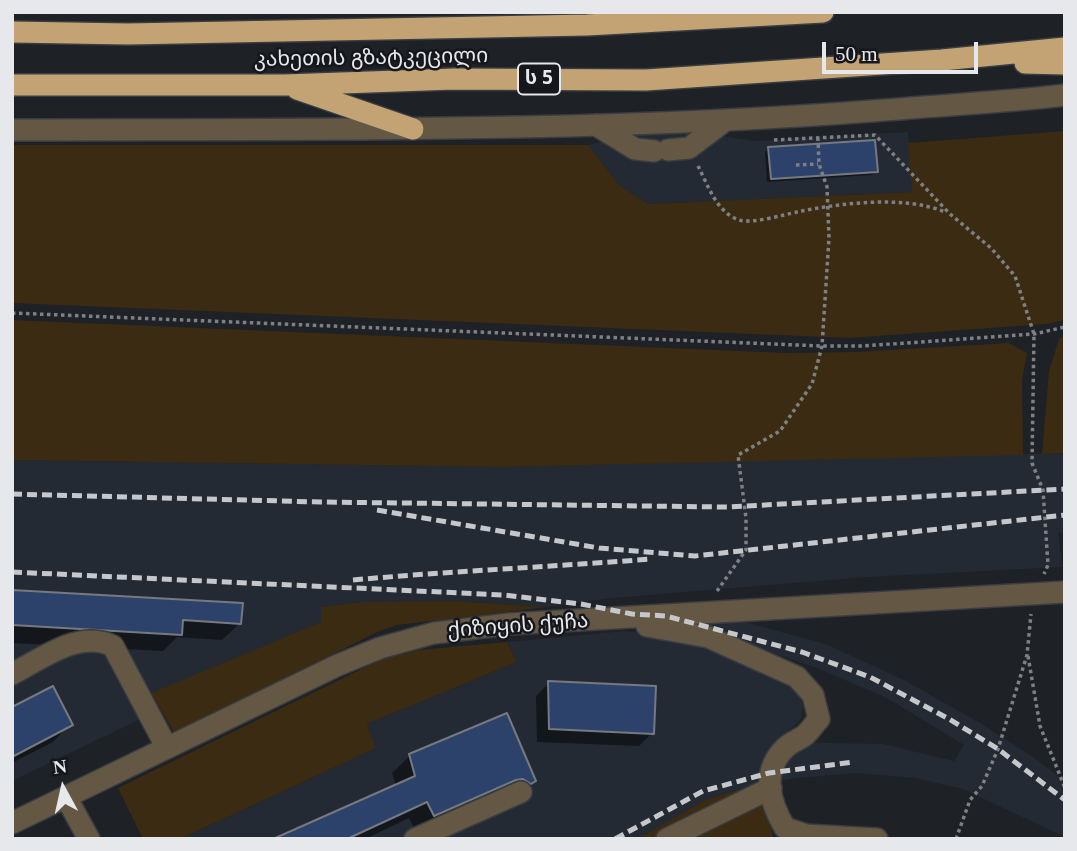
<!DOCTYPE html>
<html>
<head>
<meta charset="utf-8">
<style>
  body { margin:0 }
  #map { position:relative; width:1077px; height:851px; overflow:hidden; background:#1e2126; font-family:Georgia,serif }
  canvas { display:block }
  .frame { position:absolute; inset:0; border:14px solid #e6e8eb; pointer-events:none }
  .north { position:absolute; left:28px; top:753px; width:70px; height:70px; -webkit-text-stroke:5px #15171c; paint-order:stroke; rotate:352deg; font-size:19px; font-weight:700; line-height:28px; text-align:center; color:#e6e8eb }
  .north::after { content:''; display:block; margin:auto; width:24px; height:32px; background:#e6e8eb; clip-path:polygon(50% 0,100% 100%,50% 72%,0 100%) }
  .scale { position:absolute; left:822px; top:42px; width:156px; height:32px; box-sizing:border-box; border:4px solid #e6e8eb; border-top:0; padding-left:9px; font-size:21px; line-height:24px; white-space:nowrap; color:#e6e8eb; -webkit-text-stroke:5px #15171c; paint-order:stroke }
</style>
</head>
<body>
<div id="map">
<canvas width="1077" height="851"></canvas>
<div class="frame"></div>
<div class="north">N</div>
<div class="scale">50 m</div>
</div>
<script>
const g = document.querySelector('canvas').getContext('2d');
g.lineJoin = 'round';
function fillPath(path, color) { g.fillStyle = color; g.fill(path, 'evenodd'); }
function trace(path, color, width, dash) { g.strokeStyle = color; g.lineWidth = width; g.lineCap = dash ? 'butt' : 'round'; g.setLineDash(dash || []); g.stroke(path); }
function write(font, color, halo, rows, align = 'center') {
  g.font = font + ' Georgia,"Noto Sans Georgian",serif'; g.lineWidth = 5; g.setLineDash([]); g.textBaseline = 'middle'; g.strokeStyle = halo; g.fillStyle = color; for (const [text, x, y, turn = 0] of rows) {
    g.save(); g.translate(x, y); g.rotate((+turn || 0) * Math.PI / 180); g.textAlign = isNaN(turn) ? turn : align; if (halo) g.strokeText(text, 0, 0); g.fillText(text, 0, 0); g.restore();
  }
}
fillPath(new Path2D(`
  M674,129L754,141L908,132L912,192L648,204L620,186L588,145L648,130Z
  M1065,453V532L1058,533L1062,567L868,577L611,598L547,607L454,601L360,602L322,607L321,622L152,693L159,710L12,781V460L502,467Z
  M700,614L745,622L828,645L904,680L980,723L1030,755L1065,781V837L963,789L916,778L856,773L798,778L754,785L705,800L637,839H180L376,748L367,724L517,662L507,642L625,631L685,638L796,687L803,706L801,719L778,742L883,744L954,761L964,745L887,698L817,668L729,638L638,618Z`), '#242a34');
fillPath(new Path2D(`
  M1065,131V320L1046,324L849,338L12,303V145H588L620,186L648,204L912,192L908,143Z
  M12,320L787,353L856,352L1009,343L1027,353L1022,380L1023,455L502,467L12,460Z
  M1065,336V453L1042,454L1049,371L1059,339Z
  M454,601L547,607L397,625L377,632L175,734L151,693L321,622V607L360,602Z
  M507,642L517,662L367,724L376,748L180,839H143L118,788L380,660L419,650Z
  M754,785L654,839H637L705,800Z
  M760,804L770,821L773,839H682Z`), '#3b2b12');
fillPath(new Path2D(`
  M769,148L876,171L872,175L767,182L765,152Z
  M12,592L240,623L222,640L177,637L163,651L12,643Z
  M549,683L652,733L639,746L537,742L536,696Z
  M12,709L70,724L53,742L12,763Z
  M410,756L534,781L517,798L416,832L409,818L365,839H277L396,786L392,773Z`), '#0007');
const building = new Path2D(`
  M875,140L878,172L771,179L768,147Z
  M12,590L243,603L241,624L183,620L182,635L12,625Z
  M548,681L656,686L654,734L549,729Z
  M53,686L73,725L12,757V707Z
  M507,713L536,781L531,784L523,779L516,780L434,816L427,802L347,839H273L415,776L409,754Z`);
fillPath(building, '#2c426a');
trace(building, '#76797f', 2);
const minor = new Path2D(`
  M596,125L635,149L654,151
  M12,130C303,129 595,133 885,110C945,105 1005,102 1065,95
  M668,150L689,148L726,120
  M647,626L708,637L797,677L813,695L819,719C814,724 810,731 804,736C798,740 791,742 785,748C761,772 769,801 785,828L806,835L877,839
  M12,674C42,659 79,629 113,646L167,748
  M66,797L89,839
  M12,823L338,665L380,648L434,633L509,624L1065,592
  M415,839L521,792
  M667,839L771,788`);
const highway = new Path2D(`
  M12,32L128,34L587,25L823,12
  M1025,63L1065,64
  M12,85H285L454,79L646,80L942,60L1065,48
  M297,89L413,129`);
trace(minor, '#3a3d42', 24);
trace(highway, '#3a3d42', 24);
trace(new Path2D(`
  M774,140L875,135L950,214L991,248L1015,276L1034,334L1032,463L1043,490L1048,565L1044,574
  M796,165L818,164
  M698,166C708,185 716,212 739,220C752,224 783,215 797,212C840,203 905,195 945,212
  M12,313L822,346H863L1034,334L1065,327
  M717,591L746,550V518L738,455L780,431L812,384L822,346L829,238L827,187L819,164L818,139
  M1028,656L1040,726L1065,788
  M956,839L970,800L982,786L998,749L1027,655L1031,614`), '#7e8084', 3.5, [3.5, 3.5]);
trace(minor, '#645744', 21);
trace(highway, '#c3a373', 21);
trace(new Path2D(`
  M12,494L321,502L727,507L1065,489
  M377,510L599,548L695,556L1065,515
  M12,572L504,595L581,604L632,614L666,616L802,652L870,677L949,719L998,749L1065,800
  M353,580C452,571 551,567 650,559
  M615,839L703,791L769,773L854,762`), '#c5c7cb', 5, [10, 5]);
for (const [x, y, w] of [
  [539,79,42]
]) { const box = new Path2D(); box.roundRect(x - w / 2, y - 15.5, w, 31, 5); g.fillStyle = '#15171c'; g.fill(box); trace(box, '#e6e8eb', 2); }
write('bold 19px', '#e6e8eb', null, [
  ["ს 5",539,79]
]);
write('21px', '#e6e8eb', '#15171c', [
  ["კახეთის გზატკეცილი",371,58,-1],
  ["ქიზიყის ქუჩა",518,626,-4]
]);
</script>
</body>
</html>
